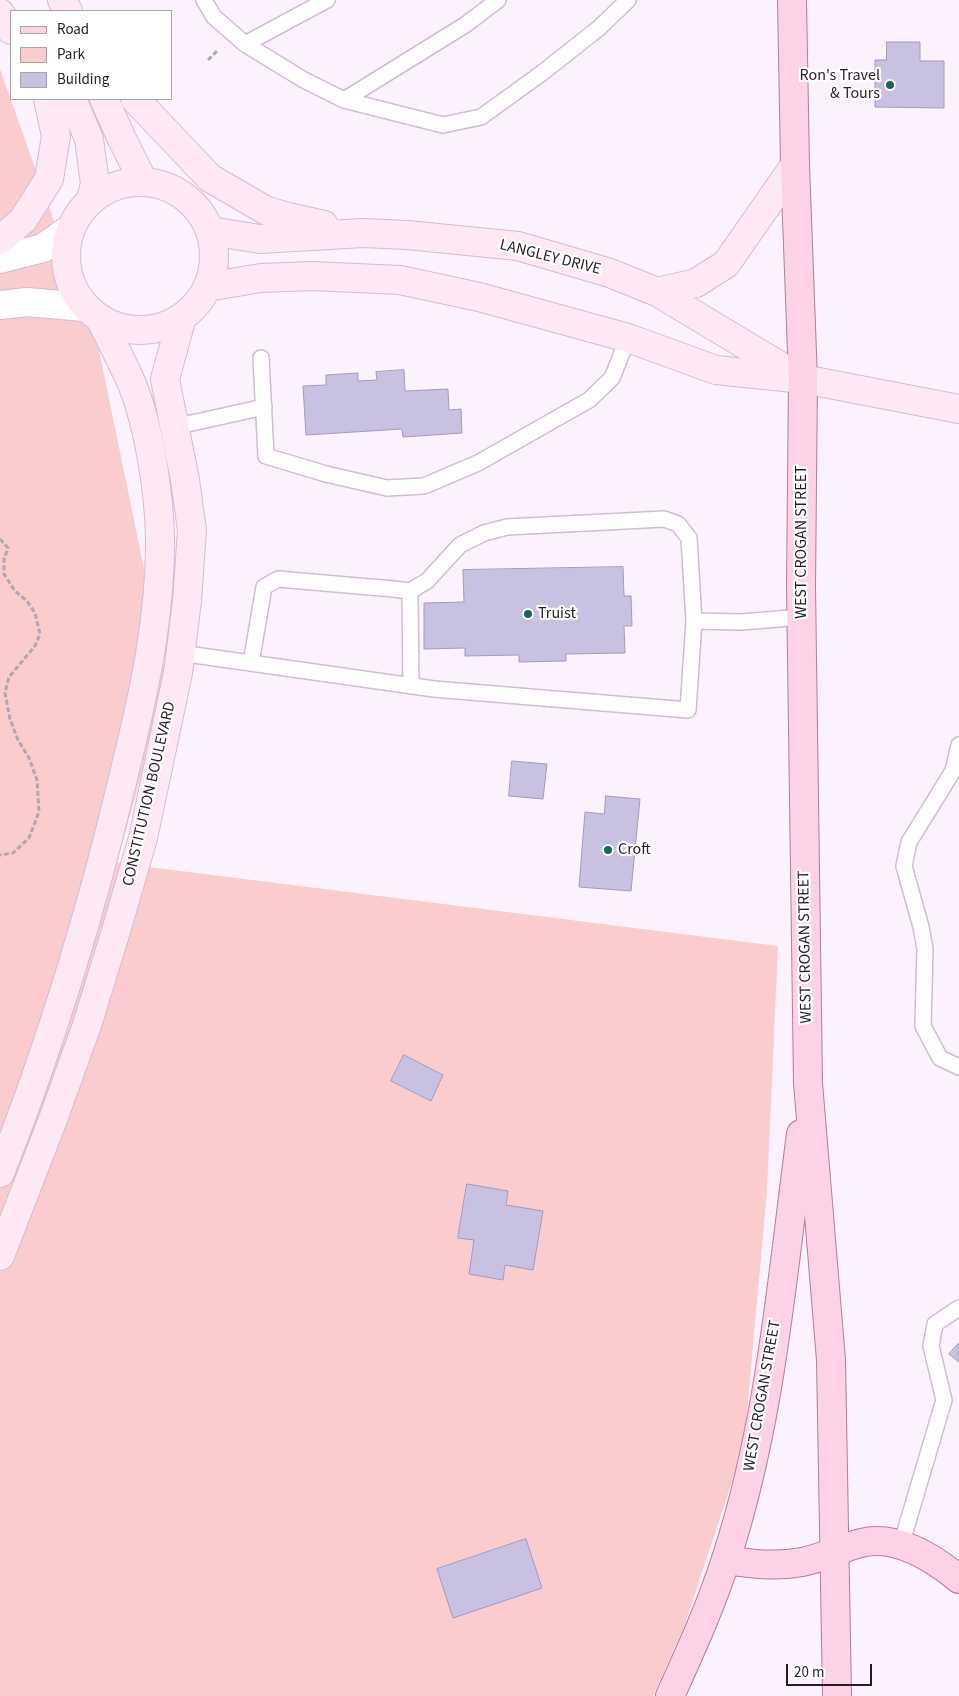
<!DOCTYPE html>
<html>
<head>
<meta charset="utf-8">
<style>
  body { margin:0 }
  #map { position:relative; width:959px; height:1696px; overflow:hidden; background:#fcf2fd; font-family:"Source Sans 3",sans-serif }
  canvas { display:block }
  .legend { position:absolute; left:10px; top:10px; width:162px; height:90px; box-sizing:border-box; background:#fff; border:1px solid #a8a4a8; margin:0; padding:6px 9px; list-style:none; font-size:15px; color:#251c26 }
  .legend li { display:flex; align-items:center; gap:10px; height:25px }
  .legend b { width:25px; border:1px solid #a8a4a8 }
  .scale { position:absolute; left:786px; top:1664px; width:86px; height:22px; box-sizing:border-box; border:2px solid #251c26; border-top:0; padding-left:6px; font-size:15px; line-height:18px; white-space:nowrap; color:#251c26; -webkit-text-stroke:4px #fff; paint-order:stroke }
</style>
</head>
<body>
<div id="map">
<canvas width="959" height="1696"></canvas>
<ul class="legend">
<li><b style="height:6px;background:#fdd1e6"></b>Road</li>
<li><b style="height:14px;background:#fbcccd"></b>Park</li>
<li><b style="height:14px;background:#c9c1e2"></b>Building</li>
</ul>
<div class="scale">20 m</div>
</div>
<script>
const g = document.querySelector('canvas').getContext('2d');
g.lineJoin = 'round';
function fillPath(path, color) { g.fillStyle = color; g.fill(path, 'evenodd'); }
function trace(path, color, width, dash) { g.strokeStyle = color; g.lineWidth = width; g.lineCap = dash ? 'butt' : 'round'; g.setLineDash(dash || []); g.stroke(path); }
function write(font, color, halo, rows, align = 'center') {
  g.font = font + ' "Source Sans 3",sans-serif'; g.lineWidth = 4.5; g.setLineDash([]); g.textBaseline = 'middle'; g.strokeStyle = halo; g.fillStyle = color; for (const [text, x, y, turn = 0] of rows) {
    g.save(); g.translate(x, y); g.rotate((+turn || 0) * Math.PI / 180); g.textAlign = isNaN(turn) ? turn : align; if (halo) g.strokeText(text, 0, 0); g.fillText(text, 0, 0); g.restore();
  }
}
fillPath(new Path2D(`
  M0,69L98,345L167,681L117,863L778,946L767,1191L744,1445L684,1627L653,1696H0Z`), '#fbcccd');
const building = new Path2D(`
  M887,42H920V61H944V108L875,107V60H886Z
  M404,370L405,391L448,389L449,410L461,409L462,433L403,437L402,429L306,435L303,386L326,385V375L358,373V381L377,380L376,372Z
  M623,567L624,596H631L632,626H624L625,653L566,654V661L519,662V655L465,656V648L424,649V603L464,602L463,570Z
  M512,761L547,764L543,799L509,796Z
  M606,796L640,799L631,891L579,887L585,812L604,814Z
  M404,1055L443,1075L431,1101L391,1081Z
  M467,1184L508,1191L506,1205L543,1211L533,1270L505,1265L503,1280L469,1274L474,1240L458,1238Z
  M959,1343V1362L949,1354Z
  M526,1539L542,1588L453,1618L437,1569Z`);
fillPath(building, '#c9c1e2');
trace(building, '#a19aba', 1);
const lane = new Path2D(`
  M204,0L214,17L245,44L327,0
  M245,44L304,80L344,100L465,25L498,0
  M344,100L443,125L481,117L542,73L599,28L628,0
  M261,358L266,456L326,474L387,488L424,486L478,463L589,400L612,378L628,338
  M175,425L192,423L264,407
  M410,591L411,686
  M180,653L434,689L688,710L694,621L741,622L802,617
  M251,663L264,587L278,579L393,589L410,591L427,581L460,545L484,533L507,527L664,519L678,524L689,538L694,621
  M959,745L953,771L909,842L904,866L921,927L925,949L923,1026L940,1058L959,1067
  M901,1545L944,1400L931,1346L935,1324L959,1308`);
const street = new Path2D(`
  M0,259L43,248L70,229
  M0,305L27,302L84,307`);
const secondary = new Path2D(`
  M62,0L68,11
  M0,13L11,30
  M72,99L89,139L95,184L91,199
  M104,99L121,137L143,181
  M135,99L210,178L265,210L288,217L324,225
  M66 256a74 74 0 1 1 148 0a74 74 0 1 1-148 0Z
  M210,231L260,239L363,233L407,235L518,246L610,273L657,292L797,376
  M0,240L23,220L49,179L56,136L48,99
  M207,287L261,278L312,276L400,280L479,297L628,338L716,370L803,379L959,409
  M657,292L696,283L726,264L795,165
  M0,1173C51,1044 92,909 124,774C143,697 161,617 160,537C159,492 149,426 132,384C123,363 111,341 101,320
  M0,1256L52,1122L87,1025L116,931L143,838L178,673L187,601L192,530L185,480L165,379L182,317`);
const primary = new Path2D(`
  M792,0L795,165L803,379L801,586L808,1083L831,1360L837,1696
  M726,1560C752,1564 776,1567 802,1562C823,1558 841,1548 861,1543C896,1534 932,1557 959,1579
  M670,1696C690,1652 711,1606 726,1559C771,1422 782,1277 801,1134`);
trace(lane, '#d3bad6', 18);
trace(street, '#d3bad6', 30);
trace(secondary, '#d3bad6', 30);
trace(primary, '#b17e98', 30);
trace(new Path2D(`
  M208,60L218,50
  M0,539L8,548L4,559V574L15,591L27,601L35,613L40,634L35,646L9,677L5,693L10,719L18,740L29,758L37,780L39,812L29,838L13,853L0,855`), '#b0a6b1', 3, [5, 2.5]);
trace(lane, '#fff', 15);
trace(street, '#fff', 28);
trace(secondary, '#fee8f3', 28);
trace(primary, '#fdd1e6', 28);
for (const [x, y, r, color] of [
  [890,85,5,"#196661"],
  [528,614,5,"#196661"],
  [608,850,5,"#196661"]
]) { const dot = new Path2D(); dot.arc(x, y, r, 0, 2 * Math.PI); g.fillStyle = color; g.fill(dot); trace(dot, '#fff', 2); }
write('16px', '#251c26', '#fff', [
  ["Ron's Travel",880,76,"right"],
  ["& Tours",880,94,"right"],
  ["Truist",538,614],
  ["Croft",618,850]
], 'left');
write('16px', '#251c26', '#fff', [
  ["LANGLEY DRIVE",550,258,14],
  ["WEST CROGAN STREET",802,542,-90],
  ["CONSTITUTION BOULEVARD",150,794,-77],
  ["WEST CROGAN STREET",806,947,-91],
  ["WEST CROGAN STREET",763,1396,-80]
]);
</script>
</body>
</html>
